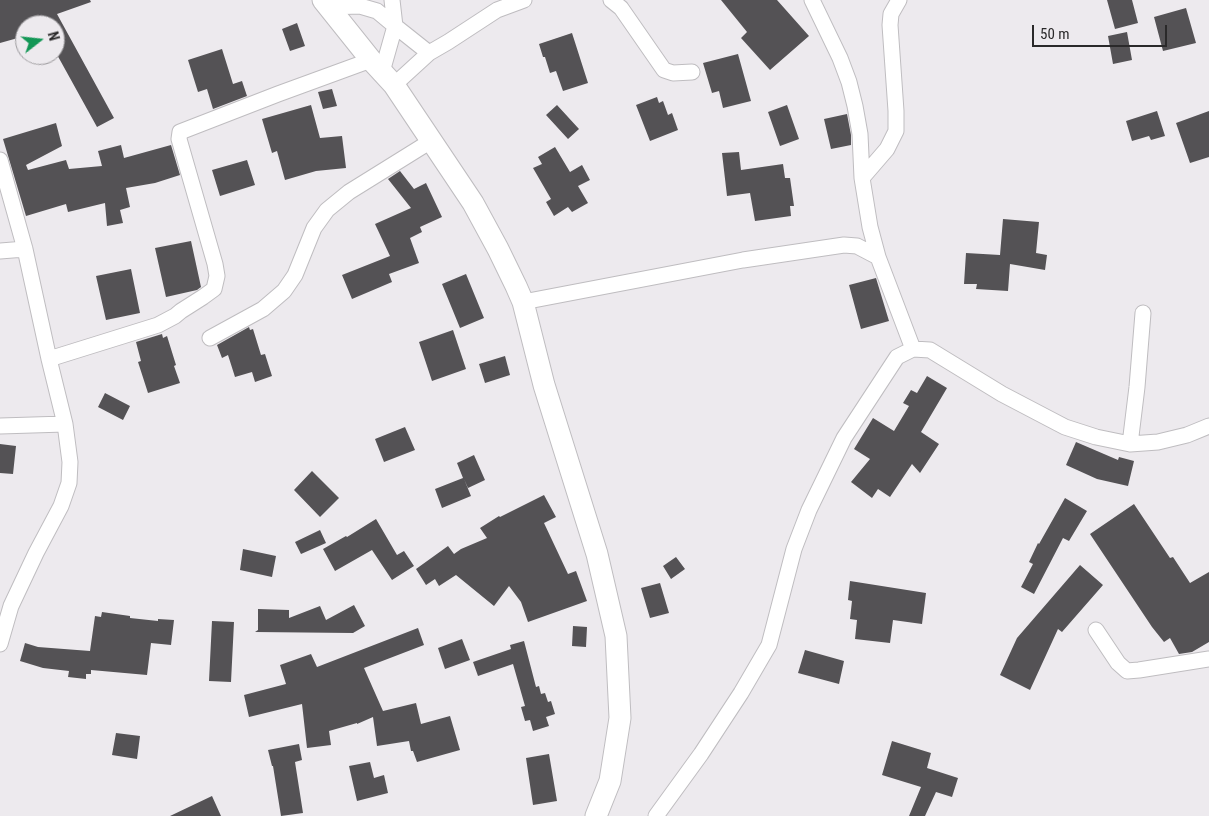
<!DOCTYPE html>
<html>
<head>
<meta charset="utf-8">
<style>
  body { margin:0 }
  #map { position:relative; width:1209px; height:816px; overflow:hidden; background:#edeaee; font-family:"Roboto Condensed",sans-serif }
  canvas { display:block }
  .north { position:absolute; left:15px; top:15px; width:50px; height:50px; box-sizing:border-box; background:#edeaee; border:1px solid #9f9da0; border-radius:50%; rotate:74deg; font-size:14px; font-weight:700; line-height:20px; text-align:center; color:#2a292a }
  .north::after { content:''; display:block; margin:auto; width:18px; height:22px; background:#139756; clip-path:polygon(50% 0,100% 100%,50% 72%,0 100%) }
  .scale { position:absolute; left:1032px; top:25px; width:135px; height:22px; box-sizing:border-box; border:2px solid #2a292a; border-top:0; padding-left:6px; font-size:15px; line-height:18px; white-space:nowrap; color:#2a292a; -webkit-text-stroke:4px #edeaee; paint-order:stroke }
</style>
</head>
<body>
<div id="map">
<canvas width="1209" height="816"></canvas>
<div class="north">N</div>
<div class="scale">50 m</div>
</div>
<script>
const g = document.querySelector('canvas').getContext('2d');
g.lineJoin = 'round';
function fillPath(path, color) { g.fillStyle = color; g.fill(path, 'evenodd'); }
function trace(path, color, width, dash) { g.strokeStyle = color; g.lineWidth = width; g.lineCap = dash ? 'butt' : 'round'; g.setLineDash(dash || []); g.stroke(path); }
fillPath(new Path2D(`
  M0,0H90L91,2L57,14L114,118L97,127L55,51V25H25V36L0,43Z
  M721,0H777L809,36L770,70L741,38L747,32Z
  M1107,0H1132L1138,23L1115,29Z
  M1186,8L1196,43L1163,51L1154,17Z
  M297,23L305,46L290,51L282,29Z
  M1127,32L1132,60L1113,64L1108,36Z
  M572,33L588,83L563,91L556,71L550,73L545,57H543L539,44Z
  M222,49L233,84L242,81L247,96L213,109L207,89L198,92L188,60Z
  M738,54L751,101L723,108L719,91L712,93L703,63Z
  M332,89L337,106L323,109L318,92Z
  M657,97L659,103L663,101L668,115L672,113L678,130L650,141L636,105Z
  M311,105L320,138L342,136L346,168L316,171L285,180L277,151L272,153L262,119Z
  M557,105L579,129L568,139L546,115Z
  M787,105L799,139L780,146L768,112Z
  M1157,111L1165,136L1151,140L1149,136L1132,141L1126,121Z
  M1209,111V157L1190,163L1176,123Z
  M847,114L851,135V145L831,149L824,119Z
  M56,123L62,146L26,165L28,170L66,160L69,169L102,166L98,151L121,145L124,158L171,145L180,175L155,183L126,188L130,207L120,210L123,223L107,226L105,203L68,212L66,204L26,216L3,139Z
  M555,147L570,172L582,165L590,180L578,186L588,203L572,212L568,207L554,216L546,202L551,199L533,168L542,164L538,157Z
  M739,152L741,170L783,164L785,178H790L794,206H790L791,216L755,221L750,193L727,196L722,153Z
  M247,160L255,185L220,196L212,170Z
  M400,171L414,189L426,183L442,217L420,227L422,232L410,238L419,263L389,274L392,282L352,299L342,275L390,256L375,224L411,208L388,179Z
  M1003,219L1039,222L1036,253L1047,255L1045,270L1010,264L1008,291L976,289L977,284H964L966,253L1000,255Z
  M191,241L201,287L197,290L166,297L155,248Z
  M131,269L140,313L106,320L96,276Z
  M466,274L484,318L460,328L442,284Z
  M876,278L889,321L861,329L849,285Z
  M249,327L250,330L253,329L261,355L265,354L272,376L255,382L252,372L235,377L228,355L222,358L217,345Z
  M453,330L466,369L432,381L419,342Z
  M162,334L163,338L167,336L176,365L174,366L180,383L148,393L138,362L141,361L136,342Z
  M505,356L510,375L485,383L479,364Z
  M927,376L947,388L921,432L939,444L920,473L912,464L890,497L878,489L872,498L851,482L870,459L854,449L873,418L894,431L909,406L903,403L911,390L917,393Z
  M105,393L130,406L123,420L98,407Z
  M405,427L415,450L384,462L375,439Z
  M1076,442L1118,460L1119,457L1134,461L1128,486L1097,479L1066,465Z
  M0,444L16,446L13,474L0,473Z
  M474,455L485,480L468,488L464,479L471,496L442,508L435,489L463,478L457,463Z
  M312,471L339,498L320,517L294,490Z
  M544,495L556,517L544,523L568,574L576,571L587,601L528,622L521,602L509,586L494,606L456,575L439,586L435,579L426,585L416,569L448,546L454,554L461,549L487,538L480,528L499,516L500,517Z
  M1065,498L1087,511L1069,541L1063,538L1034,594L1021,587L1033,564L1029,562L1038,543L1039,544Z
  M1134,504L1170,558L1173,557L1190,583L1209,572V642L1192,652L1179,654L1170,638L1164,642L1152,627L1090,534Z
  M376,519L397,555L404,551L414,566L392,580L372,550L335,571L323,549L346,536L347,537Z
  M320,530L326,543L301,554L295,542Z
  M243,549L276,556L272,577L240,570Z
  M676,557L685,569L671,579L663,566Z
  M1080,565L1103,585L1062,632L1058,629L1030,690L1000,675L1017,638Z
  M850,581L926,593L922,624L893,620L890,643L855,639L857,620L850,619L852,601L848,600Z
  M660,583L669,613L650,618L641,588Z
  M354,605L365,626L353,633L255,632L258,630V609L289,610V618L320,606L326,620Z
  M102,612L130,616V618L158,621V619L174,620L171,645L151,643L147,675L91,670V674H86V679L68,677L69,671L43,668L20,661L25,643L38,647L90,651L95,616L101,617Z
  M212,621L234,622L231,682L209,681Z
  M573,626L587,627L586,647L572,646Z
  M418,628L424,645L364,668L383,711L416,703L421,724L450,716L460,750L417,762L413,751H411L409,741L377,746L373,717L357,724V723L329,731L331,745L307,748L302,704L249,717L244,695L286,684L280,665L311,654L317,667Z
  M462,639L470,660L445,669L438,648Z
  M524,641L536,687L539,686L541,694L545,693L548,702L551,701L555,714L546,717L549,726L533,731L530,720L525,721L521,707L525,706L513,664L478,676L473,662L511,649L510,645Z
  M805,650L844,661L839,684L798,673Z
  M116,733L140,736L137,759L112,755Z
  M892,741L931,753L927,768L958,778L952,797L936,792L925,816H909L921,787L882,775Z
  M299,744L302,760L295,762L303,813L281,816L273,766H272L268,750Z
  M549,754L557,801L533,805L526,758Z
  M370,762L374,778L384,775L388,793L357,801L349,766Z
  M212,796L221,816H170Z`), '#545255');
const street = new Path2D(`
  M392,0L395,26L429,53L394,85
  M611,0L621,8L664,70L673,73L692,72
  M812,0L840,58L849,82L855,106L860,134L862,178L870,227L878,257L913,349
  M328,7L360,6L377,11L395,26L382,72
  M429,53L448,42L497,10L524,0
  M0,160L25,249L49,359L65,424L70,462L69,483L61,506L36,553L11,606L0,644
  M862,178L887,149L896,131V111L890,25L891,14L899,0
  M0,251L25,249
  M523,302L743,260L844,245L857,246L878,257
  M210,338L263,309L284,291L295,275L314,228L327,210L349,192L431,141
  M49,359L158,325L175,316L181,311L203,297L214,289L217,276L215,264L179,139L180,132L278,94L371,60
  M0,426L65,424
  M1130,444L1137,387L1143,313
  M1096,630L1118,663L1127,671L1139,670L1209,659
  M656,816L701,754L741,693L769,645L794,549L809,510L844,438L897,357L913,349L930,350L1002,394L1065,427L1096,437L1130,444L1158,442L1187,435L1209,426`);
const secondary = new Path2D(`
  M323,0L371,60L394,85L473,203L498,249L516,286L523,302L544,385L597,554L616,636L620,718L610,781L596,816`);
trace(street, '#bfbdc0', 17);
trace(secondary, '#bfbdc0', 23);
trace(street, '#fff', 15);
trace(secondary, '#fff', 21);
</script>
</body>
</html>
